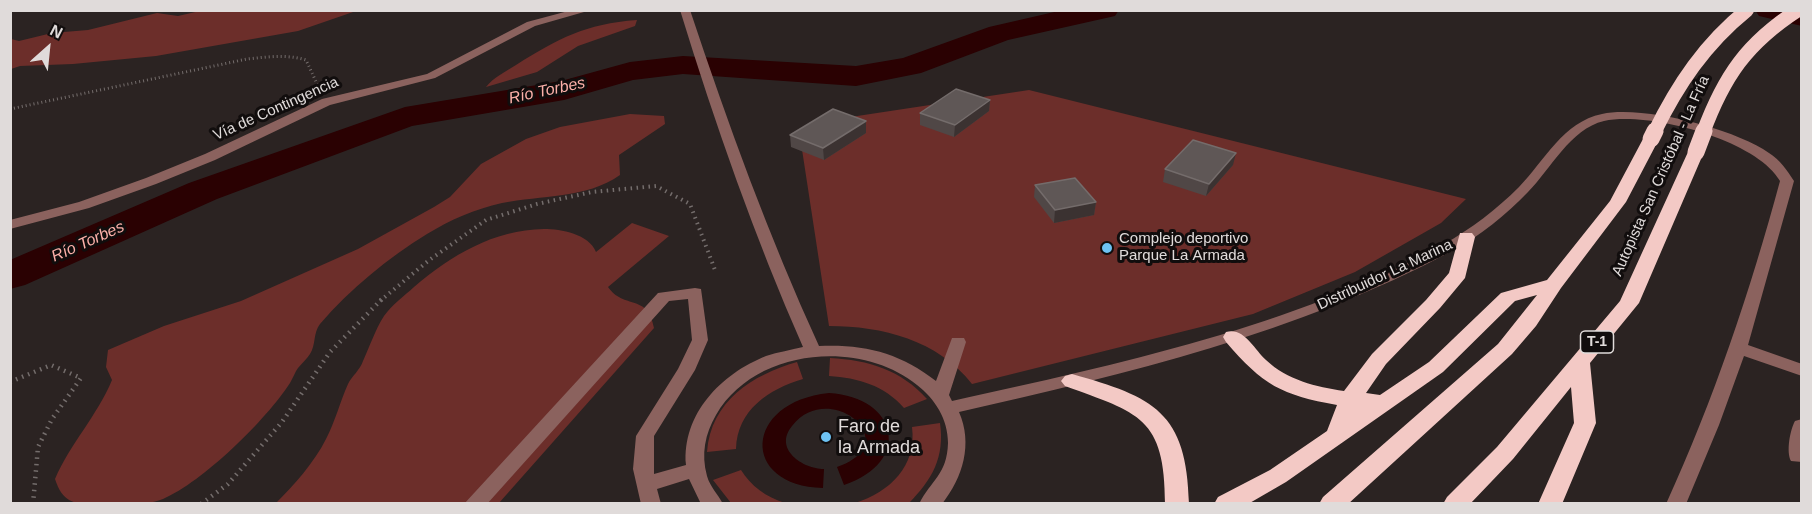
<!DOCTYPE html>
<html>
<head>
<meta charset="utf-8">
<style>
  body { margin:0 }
  #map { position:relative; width:1812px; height:514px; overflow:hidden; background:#2b2322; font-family:Arial,sans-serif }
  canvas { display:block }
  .frame { position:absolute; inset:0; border:12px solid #e0dbda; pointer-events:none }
  .north { position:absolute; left:18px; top:18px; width:60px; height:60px; -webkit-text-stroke:4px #110d0d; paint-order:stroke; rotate:27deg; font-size:16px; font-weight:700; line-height:24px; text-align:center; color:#e0dbda }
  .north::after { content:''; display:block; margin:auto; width:21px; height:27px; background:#e0dbda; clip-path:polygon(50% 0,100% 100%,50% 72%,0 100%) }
</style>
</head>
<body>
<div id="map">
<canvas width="1812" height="514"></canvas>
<div class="frame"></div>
<div class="north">N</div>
</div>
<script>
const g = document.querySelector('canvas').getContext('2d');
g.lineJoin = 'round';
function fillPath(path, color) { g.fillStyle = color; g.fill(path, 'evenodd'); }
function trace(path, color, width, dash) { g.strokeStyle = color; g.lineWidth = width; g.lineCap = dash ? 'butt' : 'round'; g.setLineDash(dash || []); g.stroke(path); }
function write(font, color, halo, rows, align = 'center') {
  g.font = font + ' Arial,sans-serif'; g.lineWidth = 6; g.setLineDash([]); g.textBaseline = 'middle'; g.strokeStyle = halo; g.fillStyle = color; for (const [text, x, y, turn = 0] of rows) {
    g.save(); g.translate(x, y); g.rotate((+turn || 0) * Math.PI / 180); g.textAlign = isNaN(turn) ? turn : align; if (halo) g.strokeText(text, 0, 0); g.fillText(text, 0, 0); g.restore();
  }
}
fillPath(new Path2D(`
  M204,10L356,11L298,31L156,56L73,64L20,66L11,69V39L19,41L52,33L88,30L157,13L178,16Z
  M637,20L635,26L578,46L537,72L486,87C494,77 505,72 516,65C559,38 585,24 637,20Z
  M1029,90L1466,199L1441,223L1355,272L1253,314L972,384C938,340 882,326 829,326L801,143L844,118Z
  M630,114L664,116L665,124L619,155L620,175C586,199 541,195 502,203C475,209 450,220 427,234C388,258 350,289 320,324C313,333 316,345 310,354C307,359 302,363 298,368C295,372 293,378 290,383C266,420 203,482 163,499C145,506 124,504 105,504C79,504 64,507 55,479C70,444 97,416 112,380L106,367L108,350L164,326L241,301L358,249L434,207L450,197L481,164L526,139L560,127Z
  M632,223L669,236L608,287C624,310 648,293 654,328L499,503L275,504C294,485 314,463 326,439C335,422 340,402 348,384C352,376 360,370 363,361C370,346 375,330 384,316C392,305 404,296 414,287C452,255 493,230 544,229C561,229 589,234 596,252Z
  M830,358C869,360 901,370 927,399L904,408C884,385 858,378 829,376Z
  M797,362L803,379C769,389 737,410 736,449L707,452C711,401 752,375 797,362Z
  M940,423C945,457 932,480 909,503H855C890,492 917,466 912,427Z
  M741,470C751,486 766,497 785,503H731L713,480Z`), '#6c2e2a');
fillPath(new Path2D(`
  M829,393C898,397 913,462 844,485L837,467C908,443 829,378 792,426C773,449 803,469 824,469L823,488C740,486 743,402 829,393Z`), '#2a0102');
fillPath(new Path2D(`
  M1063,10H1119L1115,16L1008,40L921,73L856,86L683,74L633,80L564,100L412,126L217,199L25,285L10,289V260L189,183L405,107L561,81L630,62L683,56L856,66L903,58L989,27Z
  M1755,10H1802V26L1759,16Z`), '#2a0102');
trace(new Path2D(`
  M10,109L247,59C267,57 286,54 306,60L319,88`), '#746d6c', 3, [1, 3]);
trace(new Path2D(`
  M380,301L428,261L486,220L537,204L592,192L656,186L690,204L715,270`), '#746d6c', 4, [1.5, 4.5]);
trace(new Path2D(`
  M10,382L51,365L81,378L52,419L38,447L33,504
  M201,504L228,484L282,422L330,352L382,299`), '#746d6c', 4.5, [1.5, 5]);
fillPath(new Path2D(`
  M572,10H591L535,26L435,78L330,105L215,160L156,184L89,208L10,229V220L79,202L146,178L205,154L322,99L427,74L527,22Z
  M680,10H690C728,124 769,237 819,346C865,344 900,353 936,381L952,338H964L966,342L949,395L952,401C1119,364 1293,327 1444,244C1471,229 1497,209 1519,187C1545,160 1563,122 1602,114C1643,105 1735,129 1769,153C1780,160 1787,170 1794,181L1748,345L1802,364V376L1744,356L1719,425L1686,504H1666C1714,399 1750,292 1780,181C1757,140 1649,111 1604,121C1570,129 1551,169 1528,192C1506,215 1480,236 1452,251C1298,333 1127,374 959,412C973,444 963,477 942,504H919C931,480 947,475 948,443C948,419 935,399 917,385C860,339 755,348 716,415C705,434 701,454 707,476C710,487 718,494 723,504H701L689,479L657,489L661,504H641L633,469L636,436L678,369L692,340L688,299L669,301L487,504H464L658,293L695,288L701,289L708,340L695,370L654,436V474L686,465C682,414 721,374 766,356C778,352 791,350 803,347C755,238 715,124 680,10Z
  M1802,419V462L1791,461C1786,452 1790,430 1795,421Z`), '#8b625e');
fillPath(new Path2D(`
  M1651,134L1659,139L1626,202L1561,288L1536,326L1512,354L1348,504H1319L1323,497L1498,344L1537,295L1515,301L1443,372L1286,482L1248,504H1214L1218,497L1270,470L1327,431L1337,405C1281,395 1263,385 1226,342L1223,337L1226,332C1244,327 1254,349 1266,360C1287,380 1316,387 1344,391L1372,354L1426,300L1449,273L1460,233H1472L1475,237L1465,278L1440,308L1386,364L1366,393L1380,395L1429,362L1501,293L1547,280L1610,201L1643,139Z
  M1696,147L1704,152L1639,303L1590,363L1596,423L1562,504H1538L1574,423L1571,387L1513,459L1470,504H1443L1447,497L1497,447L1620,301L1688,152Z
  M1072,374C1154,397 1187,412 1189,504H1165C1165,417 1139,413 1065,386L1061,381L1065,376Z`), '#f3c9c5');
trace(new Path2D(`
  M1654,133C1678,84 1705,44 1747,10
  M1703,133C1724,76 1747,43 1798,10`), '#f3c9c5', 14);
trace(new Path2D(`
  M1651,139L1655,131
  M1696,152L1704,131`), '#f3c9c5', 17);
fillPath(new Path2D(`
  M990,100L989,111L954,137L920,125V113Z
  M866,121V133L824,160L791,147L790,135Z
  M1233,165L1206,196L1163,182L1165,169Z
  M1035,185L1096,202L1094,215L1054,223L1034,197Z`), '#504746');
fillPath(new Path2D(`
  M990,100L989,111L954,137L955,125Z
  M866,121V133L824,160L823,148Z
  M1236,153L1233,165L1206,196L1209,184Z
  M1096,202L1094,215L1054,223L1055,210Z`), '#3b3231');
const building = new Path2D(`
  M956,89L990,100L955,125L920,113Z
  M833,109L866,121L823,148L790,135Z
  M1193,140L1236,153L1209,184L1165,169Z
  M1075,178L1096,202L1055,210L1035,185Z`);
fillPath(building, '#5f5756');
trace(building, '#746c6b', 1.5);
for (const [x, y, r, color] of [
  [1107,248,6,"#6dc2f3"],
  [826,437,6,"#6dc2f3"]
]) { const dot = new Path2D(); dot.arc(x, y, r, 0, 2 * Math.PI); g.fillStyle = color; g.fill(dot); trace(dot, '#110d0d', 2); }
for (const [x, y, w] of [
  [1597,342,33]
]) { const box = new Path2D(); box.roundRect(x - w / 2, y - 11, w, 22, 4.5); g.fillStyle = '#110d0d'; g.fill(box); trace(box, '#e0dbda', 1.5); }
write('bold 14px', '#e0dbda', null, [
  ["T-1",1597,342]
]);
write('15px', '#e0dbda', '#110d0d', [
  ["Vía de Contingencia",276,109,-24],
  ["Autopista San Cristóbal - La Fría",1661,176,-66],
  ["Distribuidor La Marina",1385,275,-25]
]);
write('15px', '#e0dbda', '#110d0d', [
  ["Complejo deportivo",1119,239],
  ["Parque La Armada",1119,256]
], 'left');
write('italic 16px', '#fcb0a9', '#110d0d', [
  ["Río Torbes",547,91,-12],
  ["Río Torbes",88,242,-24]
]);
write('18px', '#e0dbda', '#110d0d', [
  ["Faro de",838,427],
  ["la Armada",838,448]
], 'left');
</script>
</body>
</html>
